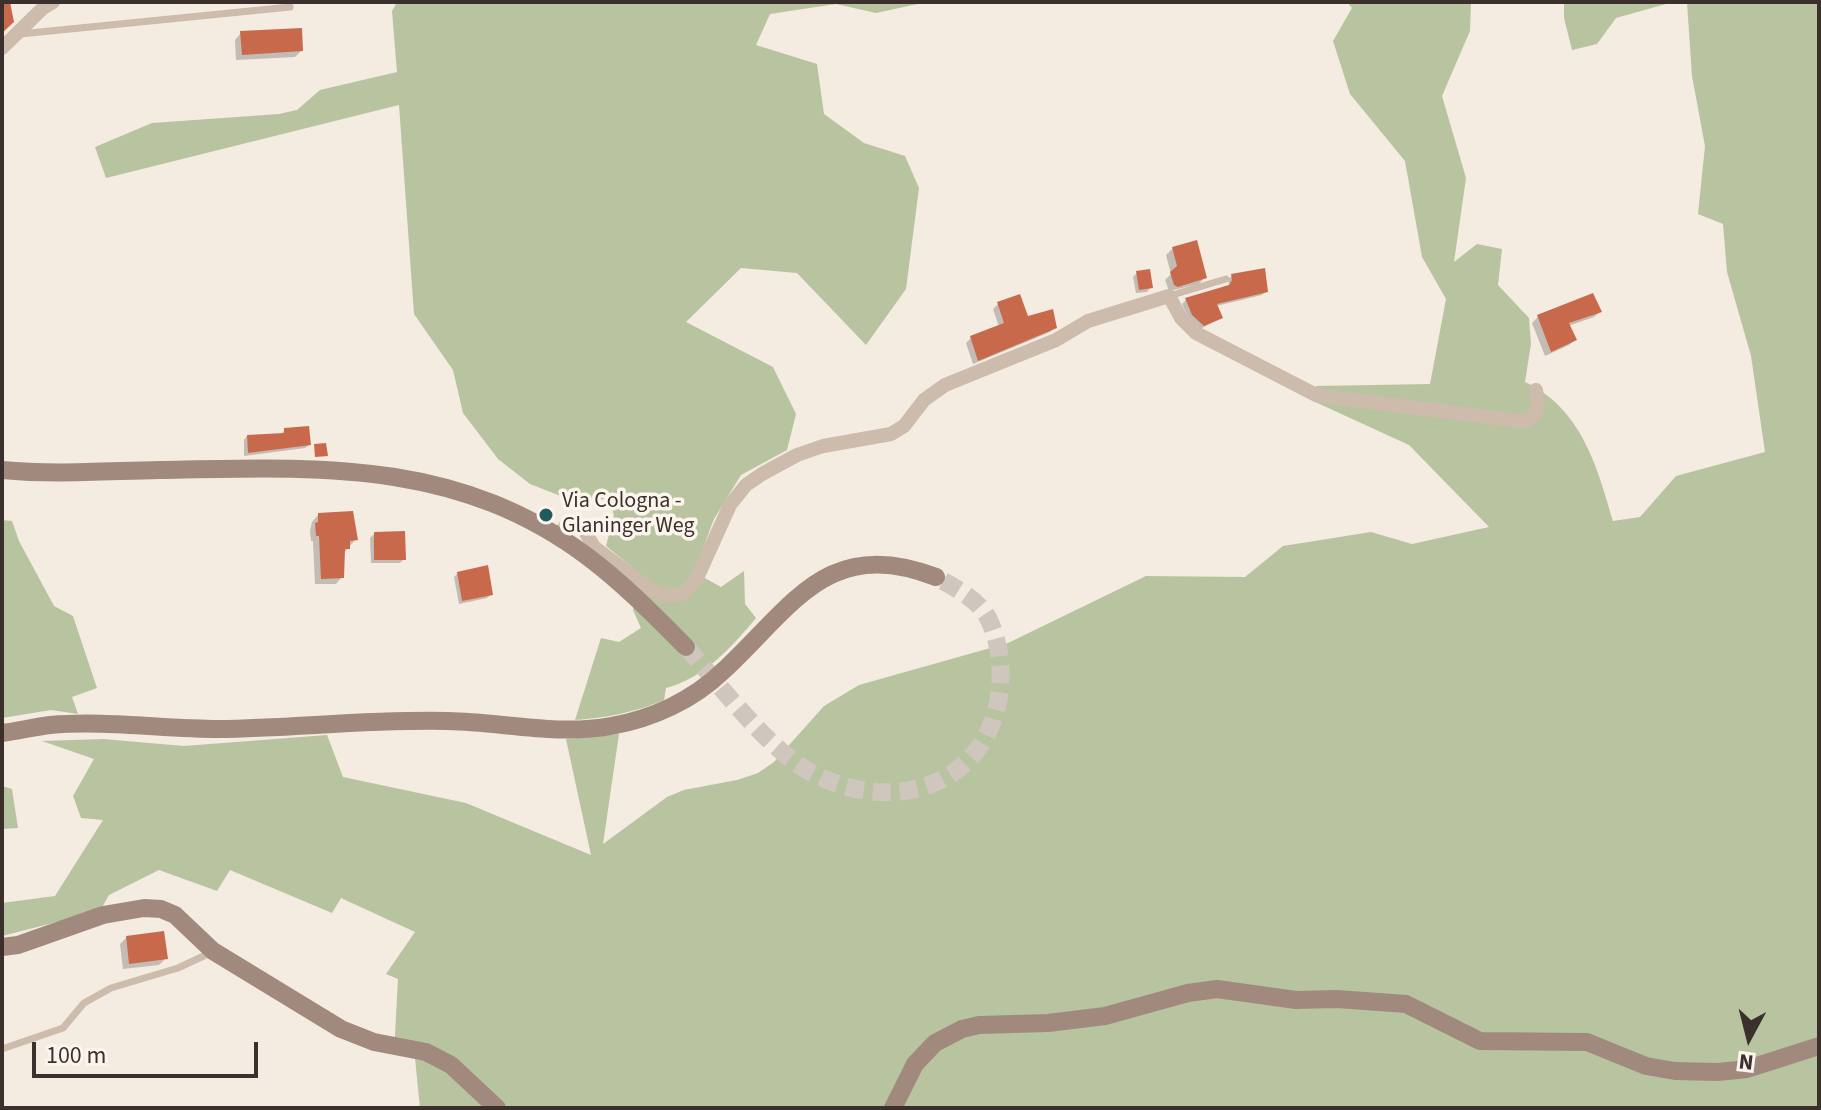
<!DOCTYPE html>
<html>
<head>
<meta charset="utf-8">
<style>
  body { margin:0 }
  #map { position:relative; width:1821px; height:1110px; overflow:hidden; background:#f4ebe1; font-family:"Source Sans 3",sans-serif }
  canvas { display:block }
  .frame { position:absolute; inset:0; border:4px solid #3b302b; pointer-events:none }
  .north { position:absolute; left:1709px; top:998px; width:80px; height:80px; -webkit-text-stroke:6px #fbf5ee; paint-order:stroke; rotate:187deg; font-size:22px; font-weight:700; line-height:32px; text-align:center; color:#3b302b }
  .north::after { content:''; display:block; margin:auto; width:28px; height:36px; background:#3b302b; clip-path:polygon(50% 0,100% 100%,50% 72%,0 100%) }
  .scale { position:absolute; left:32px; top:1042px; width:226px; height:36px; box-sizing:border-box; border:4px solid #3b302b; border-top:0; padding-left:10px; font-size:24px; line-height:28px; white-space:nowrap; color:#3b302b; -webkit-text-stroke:6px #fbf5ee; paint-order:stroke }
</style>
</head>
<body>
<div id="map">
<canvas width="1821" height="1110"></canvas>
<div class="frame"></div>
<div class="north">N</div>
<div class="scale">100 m</div>
</div>
<script>
const g = document.querySelector('canvas').getContext('2d');
g.lineJoin = 'round';
function fillPath(path, color) { g.fillStyle = color; g.fill(path, 'evenodd'); }
function trace(path, color, width, dash) { g.strokeStyle = color; g.lineWidth = width; g.lineCap = dash ? 'butt' : 'round'; g.setLineDash(dash || []); g.stroke(path); }
function write(font, color, halo, rows, align = 'center') {
  g.font = font + ' "Source Sans 3",sans-serif'; g.lineWidth = 7; g.setLineDash([]); g.textBaseline = 'middle'; g.strokeStyle = halo; g.fillStyle = color; for (const [text, x, y, turn = 0] of rows) {
    g.save(); g.translate(x, y); g.rotate((+turn || 0) * Math.PI / 180); g.textAlign = isNaN(turn) ? turn : align; if (halo) g.strokeText(text, 0, 0); g.fillText(text, 0, 0); g.restore();
  }
}
fillPath(new Path2D(`
  M397,2H927L876,13L836,4L770,14L756,45L817,64L824,114L864,143L905,156L919,188L906,289L866,345L797,273L741,268L686,322L773,367L796,414L787,450L741,475L714,519L694,572L721,587L744,571L745,604L756,618C732,647 704,678 666,688L664,700C636,712 606,718 575,720L601,638L619,642L641,628L633,610L643,576L606,546L614,515L609,499L571,500L530,484L498,459L463,413L453,370L414,314L399,105L106,178L95,147L152,123L279,114L297,110L320,90L397,72L392,11Z
  M1347,2H1471L1470,31L1442,96L1466,178L1454,262L1477,244L1502,249L1498,285L1529,318L1531,344L1525,382C1581,408 1597,466 1613,521L1640,517L1676,476L1765,452L1751,356L1727,272L1723,224L1698,214L1705,146L1692,76L1687,2H1819V1108H420L415,1058L394,1053L398,979L386,974L415,932L341,898L332,913L230,870L217,891L159,870L109,895L100,911L2,936V903L55,896L103,820L81,818L73,796L94,759L42,741L103,739L184,746L327,735L343,777L466,803L591,855L566,739L619,734L603,844L667,797L684,790L737,780L758,773L774,762L824,706L859,685L1008,643L1146,576L1245,577L1283,546L1371,532L1412,544L1489,527L1409,445L1313,401L1316,386L1430,384L1446,299L1422,257L1405,161L1350,94L1333,41L1352,8Z
  M1564,2H1673L1616,18L1597,44L1572,50L1564,18Z
  M2,520L12,521L19,541L54,606L73,616L97,688L72,697L78,714L51,710L2,718Z
  M2,786L12,789L18,828L2,829Z`), '#b8c4a0');
fillPath(new Path2D(`
  M241,33L301,51L295,57L236,60L235,40Z
  M1173,248L1205,277L1199,284L1169,291L1165,280L1171,274L1166,255Z
  M1137,273L1150,288L1147,292L1136,293L1133,277Z
  M1232,276L1266,291L1262,295L1216,306L1221,318L1200,329L1189,319L1182,304L1186,300L1229,285L1228,279Z
  M1592,296L1600,312L1594,317L1568,326L1575,340L1569,345L1545,356L1532,323L1538,317Z
  M1019,297L1026,318L1055,327L1050,332L973,364L966,343L971,338L999,327L993,309L998,304Z
  M285,430L309,445L305,448L244,456V440L247,436L280,435Z
  M318,515L356,539L343,554L342,577L336,584H315L313,541H311L310,531L312,522Z
  M374,534L404,559L400,563H371L370,538Z
  M458,573L491,594L487,598L459,604L454,577Z
  M126,938L166,958L159,965L123,969L120,944Z`), '#0003');
fillPath(new Path2D(`
  M2,2H10L14,22L2,33Z
  M302,28L303,51L242,55L240,31Z
  M1197,240L1207,278L1178,287L1174,285L1170,272L1177,266L1172,247Z
  M1265,268L1268,292L1217,304L1223,318L1204,326L1192,315L1185,298L1229,285L1232,280L1231,274Z
  M1150,269L1153,288L1139,290L1136,271Z
  M1593,293L1602,312L1569,323L1577,340L1551,352L1537,315Z
  M1020,294L1028,316L1053,309L1057,328L978,361L970,336L1004,323L997,302Z
  M309,426L311,445L248,453L247,435L284,433V428Z
  M326,443L328,456L315,457L314,444Z
  M353,511L358,540L350,541V549H345L344,578L321,579L319,536H316L315,523L318,522V513Z
  M405,531L406,560H374V532Z
  M488,565L493,595L462,601L457,572Z
  M164,931L168,959L129,964L126,936Z`), '#c8694b');
trace(new Path2D(`
  M686,647C719,684 764,744 805,769C885,817 989,791 1000,689C1002,666 999,639 988,618C977,598 955,588 936,577`), '#cfc6bd', 18, [18, 9]);
trace(new Path2D(`
  M20,34L290,7
  M1169,296L1226,279
  M2,1049L63,1028L84,1003L111,988L178,968L210,953`), '#cdbbac', 7);
trace(new Path2D(`
  M2,48L43,8L53,2
  M558,537L567,523L577,522L583,528L594,547L650,589L666,596L683,594L697,578L730,505L746,485L762,474L797,455L823,446L891,434L904,426L924,400L945,385L1056,340L1088,321L1169,296L1181,318L1196,333L1316,395L1519,421H1526L1535,415L1538,405L1536,390`), '#cdbbac', 14);
trace(new Path2D(`
  M2,470C54,475 107,471 159,470C315,467 456,458 588,557C624,584 655,616 686,647
  M2,733C18,731 34,727 50,725C106,720 163,729 219,729C295,728 372,719 448,721C502,722 557,736 611,726C652,719 693,700 723,671C793,606 828,535 936,577
  M2,947L18,945L103,915L144,908L161,909L175,915L213,951L341,1029L374,1042L426,1052L451,1065L497,1108
  M893,1108L915,1064L935,1043L962,1029L979,1025L1048,1023L1105,1016L1188,993L1217,989L1296,1000L1337,999L1406,1004L1480,1041L1587,1042L1646,1066L1675,1071L1718,1072L1747,1069L1819,1046`), '#a18a7d', 18);
for (const [x, y, r, color] of [
  [546,515,8,"#1f5a5e"]
]) { const dot = new Path2D(); dot.arc(x, y, r, 0, 2 * Math.PI); g.fillStyle = color; g.fill(dot); trace(dot, '#fbf5ee', 3); }
write('22px', '#3b302b', '#fbf5ee', [
  ["Via Cologna -",562,502],
  ["Glaninger Weg",562,527]
], 'left');
</script>
</body>
</html>
